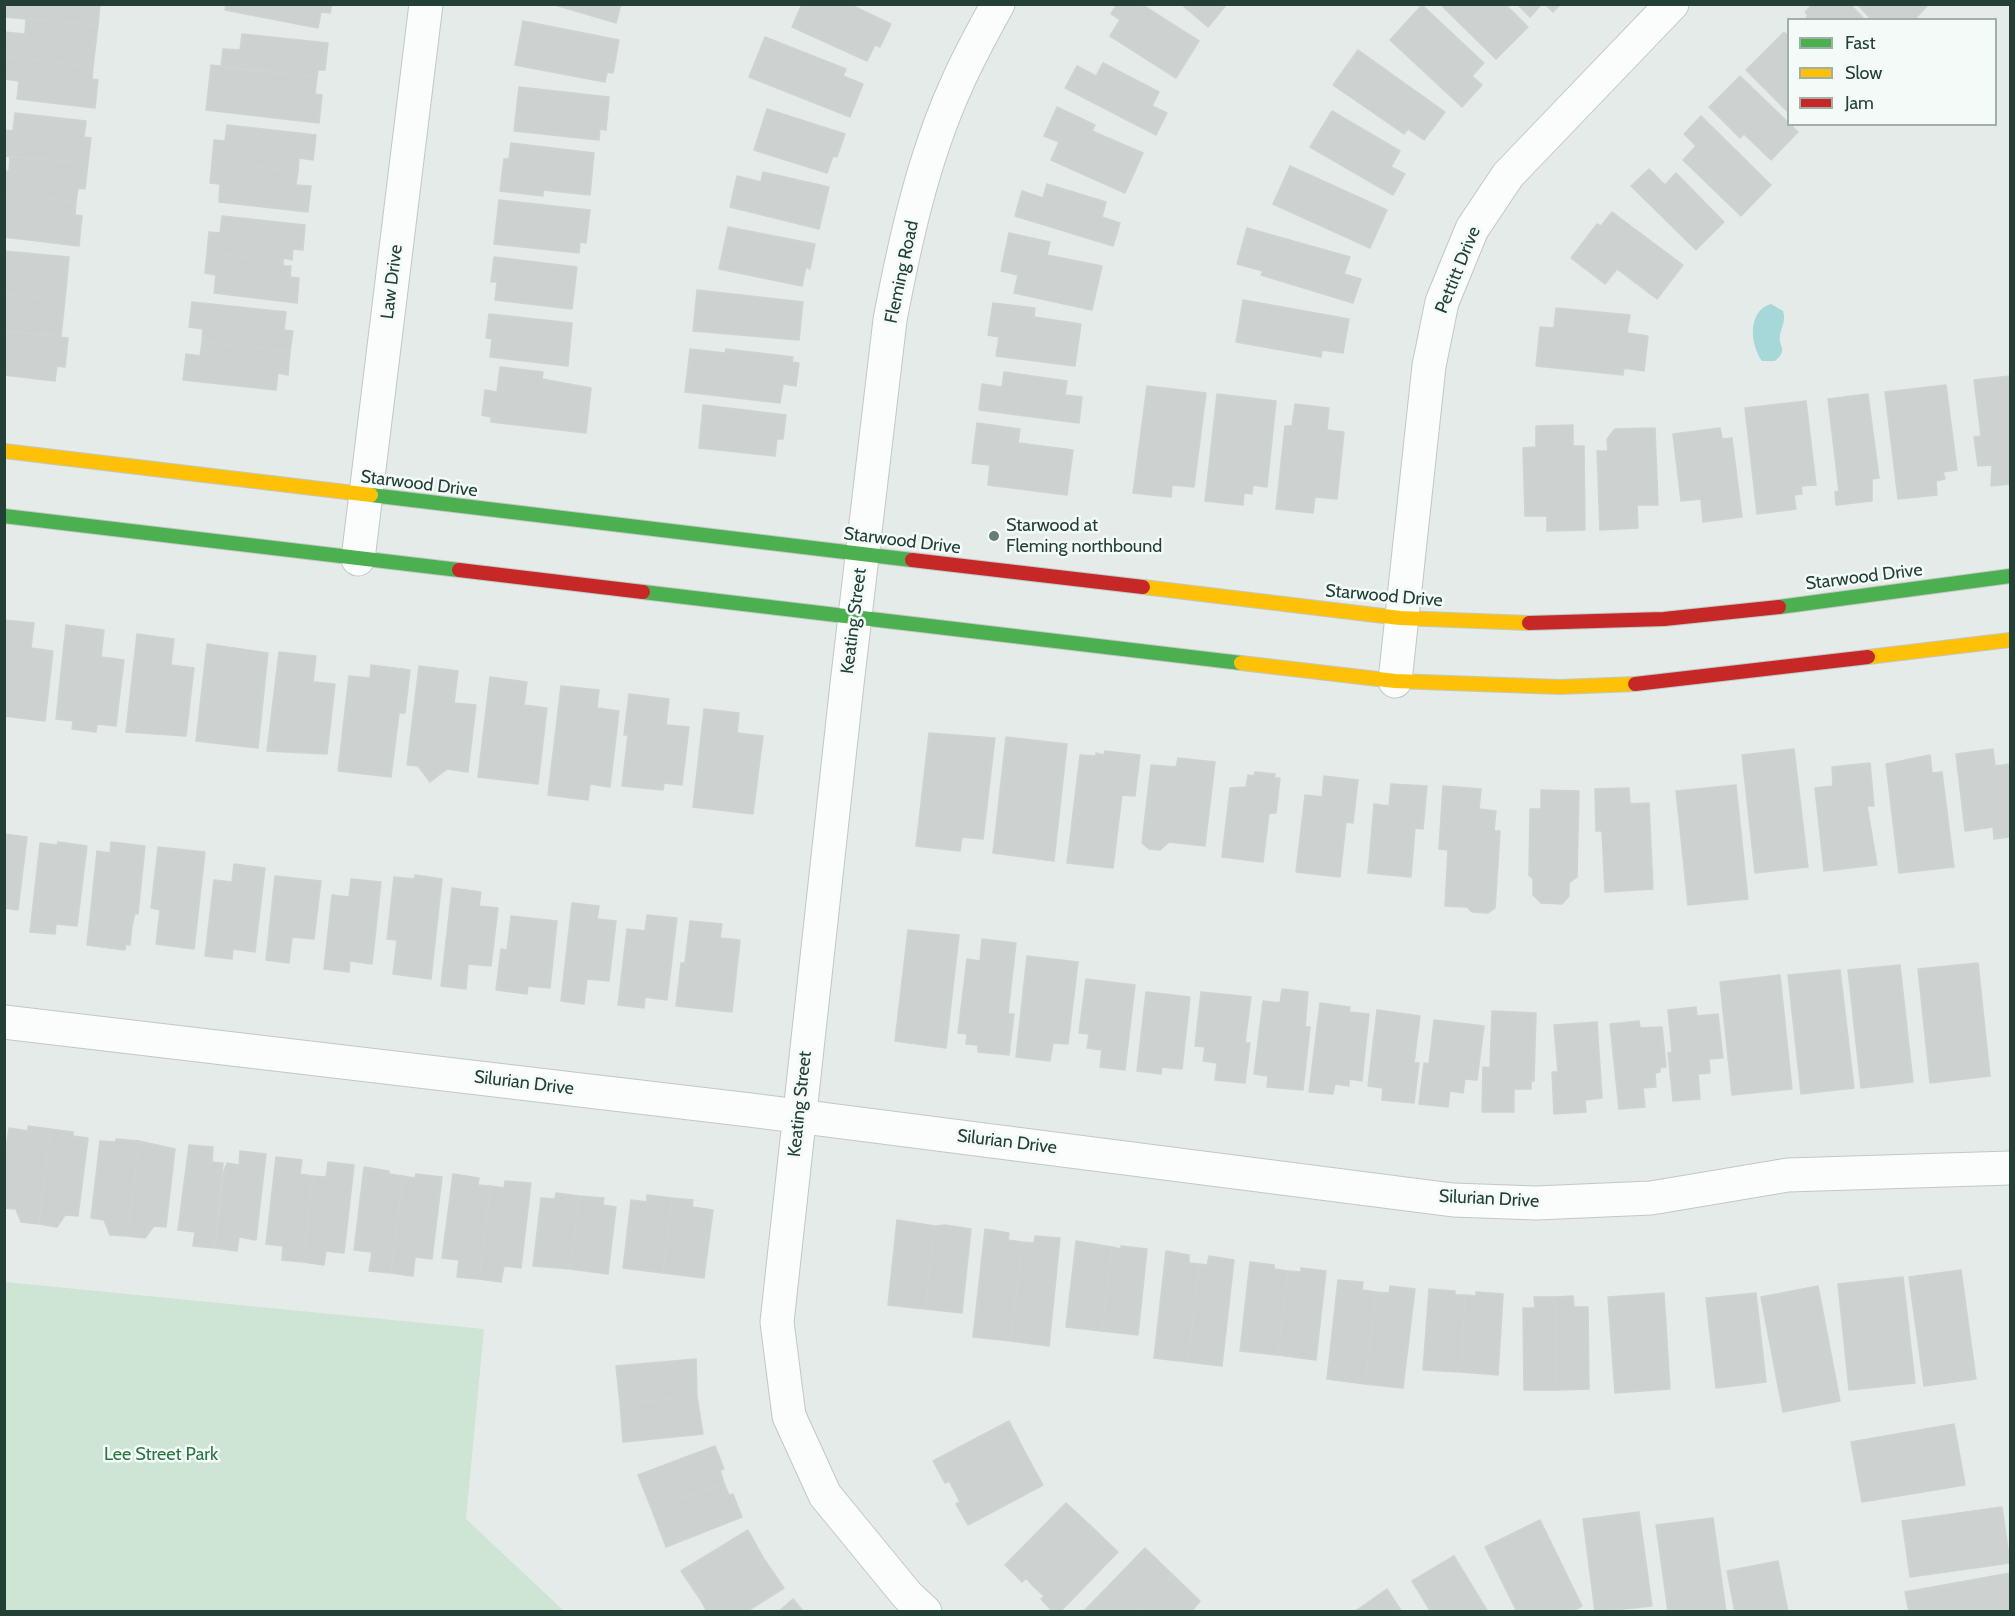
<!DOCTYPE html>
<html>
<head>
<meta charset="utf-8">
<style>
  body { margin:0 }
  #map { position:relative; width:2015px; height:1616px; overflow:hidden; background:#e5ebe8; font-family:Cabin,sans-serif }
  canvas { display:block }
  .frame { position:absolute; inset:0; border:6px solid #224035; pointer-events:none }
  .legend { position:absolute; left:1787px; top:18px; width:210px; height:108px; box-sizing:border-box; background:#f4faf7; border:2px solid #a0b0a9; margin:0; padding:8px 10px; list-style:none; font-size:18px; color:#224035 }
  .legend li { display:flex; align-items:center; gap:12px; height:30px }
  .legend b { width:30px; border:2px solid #a0b0a9 }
</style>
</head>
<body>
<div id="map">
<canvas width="2015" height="1616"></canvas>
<div class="frame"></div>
<ul class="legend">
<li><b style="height:8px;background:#4caf50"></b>Fast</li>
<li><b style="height:8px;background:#ffc107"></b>Slow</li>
<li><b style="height:8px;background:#c62828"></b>Jam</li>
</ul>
</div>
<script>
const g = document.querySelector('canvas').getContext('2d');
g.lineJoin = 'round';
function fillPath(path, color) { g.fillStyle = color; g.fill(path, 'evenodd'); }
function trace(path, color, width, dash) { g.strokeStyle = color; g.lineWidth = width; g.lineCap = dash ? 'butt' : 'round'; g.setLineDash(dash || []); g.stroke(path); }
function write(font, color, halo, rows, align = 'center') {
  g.font = font + ' Cabin,sans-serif'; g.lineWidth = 5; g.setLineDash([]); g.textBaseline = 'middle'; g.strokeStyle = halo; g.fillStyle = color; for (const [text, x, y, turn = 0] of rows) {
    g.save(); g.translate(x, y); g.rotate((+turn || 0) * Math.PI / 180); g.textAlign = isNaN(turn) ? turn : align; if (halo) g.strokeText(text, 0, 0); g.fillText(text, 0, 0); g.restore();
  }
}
fillPath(new Path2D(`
  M5,1282L484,1329L466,1519L564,1611H5Z`), '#cee4d4');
fillPath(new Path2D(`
  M1771,304L1783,311C1786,321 1782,325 1780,335C1778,348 1789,349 1775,361H1762C1750,344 1747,311 1771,304Z`), '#a6d7d9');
const building = new Path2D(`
  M6,4H100L98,25L4,17Z
  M226,4H332L330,13L321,12L318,28L225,10Z
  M552,4H621L616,23Z
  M802,4H849L891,24L880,47L875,45L867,61L792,27Z
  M1117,4H1141L1199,41L1176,78L1110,36L1120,20L1111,14Z
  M1181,4H1227L1208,27Z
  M1440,4H1505L1528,27L1496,59Z
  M1517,4H1542L1530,17Z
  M1545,4H1561L1553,12Z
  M1813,4H1850L1865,20H1804L1808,16L1805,12Z
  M1857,4H1929L1914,20H1872Z
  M1422,5L1484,63L1472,76L1482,85L1462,107L1390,40Z
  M26,19L98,25L93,67L4,56V32L25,34Z
  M523,21L619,40L613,73L607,72L605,82L515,65Z
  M1784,32L1788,36V112L1746,70Z
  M242,34L328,43L325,70H318L317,77L221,67L223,49L240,50Z
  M765,37L846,69L843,76L863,84L850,117L749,77Z
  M1358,50L1445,112L1424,140L1408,129L1404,134L1333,85Z
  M4,56L93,67L92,79L98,80L95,108L17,99L19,81L4,79Z
  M1103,63L1159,92L1152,106L1167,113L1156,135L1065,88L1077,66L1096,76Z
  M211,65L317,77L315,94L322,95L319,123L206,110Z
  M1740,76L1798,132L1771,160L1744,134L1740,138L1709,107Z
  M519,87L609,97L606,130L600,129L599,140L514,131Z
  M1057,107L1095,125L1092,131L1143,153L1125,193L1051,160L1059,142L1044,136Z
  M767,109L845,134L837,157L833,156L827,173L754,150Z
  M1332,111L1400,151L1391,167L1405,174L1393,195L1310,147Z
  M15,113L86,121L84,137L91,138L88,163L4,156V130L13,131Z
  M1701,116L1771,185L1741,216L1683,160L1696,146L1684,134Z
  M227,125L316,135L313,160L299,158L298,171L212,162L214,140L225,141Z
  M511,143L594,153L590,195L543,190V196L500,191L504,159H509Z
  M10,157L88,163L85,189L78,188L76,202L4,193V171H9Z
  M212,162L298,171L296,185L311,186L308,212L219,202L220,184L210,183Z
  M1290,166L1387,210L1370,248L1273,204Z
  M1649,169L1665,185L1676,173L1724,222L1696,250L1631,186Z
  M763,172L829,187L819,229L730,207L737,176L761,182Z
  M1047,184L1106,202L1102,217L1120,223L1113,246L1015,216L1022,191L1043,198Z
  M4,193L76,202L75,215L82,216L79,246L4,237Z
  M499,200L590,210L586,243L580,242L579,253L494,244Z
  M1612,212L1683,265L1657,299L1617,269L1605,284L1571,258L1597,224L1601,226Z
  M222,216L305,225L303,250L293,249L292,260L284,258L283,261L207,253L209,232L220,233Z
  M728,227L815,244L810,269L806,267L802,286L719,269Z
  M1247,228L1350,257L1344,274L1361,279L1353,303L1261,275L1263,271L1237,264Z
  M1009,233L1050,242L1047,255L1102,266L1092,310L1014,293L1018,275L1001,271Z
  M4,251L69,257L65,300L4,294Z
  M207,253L283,261V266H291L290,277L299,278L297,303L214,293L216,275L205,273Z
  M494,257L577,267L572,309L495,300L497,282H491Z
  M697,290L803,302L799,340L693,331Z
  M4,294L65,300L61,336L4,331Z
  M1243,300L1349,319L1343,353L1322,350L1321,357L1236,342Z
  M192,302L286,312L284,330L293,331L290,352L202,342L203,329L189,327Z
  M993,303L1035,308L1034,317L1081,324L1075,366L996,356L999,337L988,335Z
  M1556,308L1630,315L1627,333L1648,336L1644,371L1624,368L1623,375L1536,366L1540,327L1554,328Z
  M489,314L572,323L568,366L490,357L492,339L486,338Z
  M4,331L68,338L65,367L57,366L55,381L4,375Z
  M202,342L290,352L288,375L278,373L276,390L183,380L186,354L200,356Z
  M690,349L725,353L726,349L793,357L792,362L799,363L796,386L783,384L780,403L685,392Z
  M500,367L543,372L542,379L591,388L586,433L491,422V417L482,415L485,390L497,392Z
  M1004,372L1067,381L1065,395L1082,397L1079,423L979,410L982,384L1002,387Z
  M2010,376V484L1991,486L1992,465L1978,466L1974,437L1981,436L1974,380Z
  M1946,385L1957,470L1943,472L1945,479L1936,481L1937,495L1898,499L1885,392Z
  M1147,386L1206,393L1194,487L1172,485L1171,497L1133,493Z
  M1217,394L1276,401L1267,487L1253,485L1252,494L1244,493L1243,505L1205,501Z
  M1868,394L1879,478L1872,479V501L1836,505L1835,492L1839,491L1828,399Z
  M1806,401L1816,485L1801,486L1802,494L1794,495L1796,509L1757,514L1745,408Z
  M1295,404L1329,408L1327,430L1344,432L1337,499L1315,497L1313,513L1276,509L1285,426H1292Z
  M703,405L786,415L783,439H777L775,456L699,448Z
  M977,423L1020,429L1018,443L1073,450L1067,495L988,485L990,465L972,463Z
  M1573,425V446H1584L1585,530L1547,531V516H1525L1523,448L1536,447V426Z
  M1655,428L1658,505H1637L1638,528L1600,530L1597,451H1608L1607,439L1615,429Z
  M1720,428L1722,439L1732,438L1742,517L1703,522L1701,499L1681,501L1673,434Z
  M4,620L34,623L31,648L53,651L45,721L4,716Z
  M66,625L104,630L101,657L124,660L116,726L97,724L96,732L72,729L73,721L56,719Z
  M137,634L174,639L171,665L194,668L186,736L126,732Z
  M207,644L268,653L258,748L196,741Z
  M279,652L316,656L313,682L335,684L327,754L267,751Z
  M371,665L410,670L405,713H399L391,777L338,771L349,676L370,678Z
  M419,666L458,671L454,703L476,705L468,772L447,769L430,782L418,766L407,765Z
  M490,677L527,682L524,705L547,708L538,784L478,777Z
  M561,686L599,690L597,708L619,711L610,787L590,784L588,800L548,795Z
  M629,694L669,699L666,725L689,727L682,785L664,783L663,790L622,786L628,735H624Z
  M704,709L739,713L737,733L763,736L753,814L693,807Z
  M929,733L995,738L983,839L962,837L960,851L916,846Z
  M1006,737L1067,744L1054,861L993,853Z
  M1794,749L1808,867L1755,873L1742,755Z
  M1993,749L1995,766L2010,764V837L1994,839L1993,827L1965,831L1956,754Z
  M1105,751L1140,755L1135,796L1122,795L1113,868L1067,863L1080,755L1096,756V753L1104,755Z
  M1930,755L1932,773L1942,772L1954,867L1899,873L1886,764Z
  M1178,758L1215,762L1205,846L1169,842L1160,850L1149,849L1142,843L1151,765L1176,767Z
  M1870,763L1874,806H1867L1877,865L1824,871L1815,788L1833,786L1832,767Z
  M1255,772L1275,774L1274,778H1280L1276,813H1269L1263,862L1222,857L1230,788L1246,787L1248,775L1254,776Z
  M1324,776L1358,780L1353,823L1346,822L1340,877L1296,872L1305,795L1322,797Z
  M1391,784L1427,786L1423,829L1415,828L1411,877L1368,873L1374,804L1389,806Z
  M1736,785L1748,899L1688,905L1676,791Z
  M1443,786L1481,789L1479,809L1496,811L1494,831H1500L1495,908L1488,913L1472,912L1467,907L1445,906L1448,850L1439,849Z
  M1629,788L1630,804L1649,803L1653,889L1605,892L1602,831H1596L1595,789Z
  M1541,790L1579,791L1577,877L1569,883V896L1562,904L1541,903L1533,895V879L1529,875L1530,809H1541Z
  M4,834L27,837L18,910L4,908Z
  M58,842L87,846L77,926L56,924L55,934L30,932L40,843L57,845Z
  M111,842L145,846L138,914L135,913L132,926L130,945L126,944L125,950L87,945L97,851L110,853Z
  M158,847L205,852L194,949L156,944L160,910L151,908Z
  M234,864L265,868L255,952L233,949L232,959L205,956L214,880L232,882Z
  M415,875L442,879L431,979L393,974L397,940L387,939L394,877L414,879Z
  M275,876L321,881L314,939L292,937L289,963L266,960Z
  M351,879L381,882L372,964L350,961L349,972L324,969L332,895L349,897Z
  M452,888L481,892L479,906L498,908L491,966L468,964L466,989L441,986Z
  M572,903L599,906L597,919L616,921L609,981L587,979L584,1004L561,1001Z
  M647,915L677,918L667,1000L645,997L644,1008L618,1005L627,929L645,931Z
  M511,916L557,921L550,988L528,986L527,994L496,990L501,949L507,950Z
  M690,921L722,924L720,938L740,940L732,1012L676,1006L681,963H685Z
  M908,930L959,935L946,1048L895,1041Z
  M982,939L1016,943L1008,1014H1014L1009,1055L978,1052V1045L966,1044L967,1034L958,1033L967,959L980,961Z
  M1027,956L1078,962L1068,1044L1053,1043L1050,1061L1016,1057Z
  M1978,963L1990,1076L1930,1083L1918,969Z
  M1900,965L1913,1082L1861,1088L1848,970Z
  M1840,970L1854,1088L1801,1094L1788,975Z
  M1780,975L1792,1089L1732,1095L1720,982Z
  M1086,979L1135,985L1125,1070L1100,1067L1102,1050L1087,1048L1089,1034L1079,1033Z
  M1282,989L1308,992L1305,1027H1310L1303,1090L1267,1087L1268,1076L1254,1074L1263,1001L1280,1003Z
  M1146,992L1190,997L1182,1069L1162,1067L1161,1074L1137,1071Z
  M1201,992L1251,997L1245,1043H1250L1245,1083L1215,1080L1217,1063L1203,1061L1205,1047L1195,1046Z
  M1320,1003L1350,1007L1349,1012L1369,1014L1362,1081L1349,1079V1086L1335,1084L1333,1094L1309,1092Z
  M1696,1007L1697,1016L1718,1014L1723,1058L1709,1059L1710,1073L1698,1074L1700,1099L1673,1101L1668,1053L1672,1052L1668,1010Z
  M1377,1010L1420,1016L1414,1063H1419L1414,1103L1382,1100L1383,1088L1368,1086Z
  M1492,1011L1536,1013L1534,1081H1531V1089H1514V1112H1482L1483,1067L1490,1068Z
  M1434,1020L1484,1026L1477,1080L1465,1079L1463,1093L1450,1091L1448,1107L1419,1104L1424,1063L1429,1064Z
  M1639,1021L1640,1028L1662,1027L1666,1067L1660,1068V1072L1655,1073L1656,1087L1643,1088L1645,1107L1619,1109L1610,1024Z
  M1597,1022L1602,1098L1585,1100L1586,1112L1554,1114L1552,1072H1558L1554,1025Z
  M28,1126L50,1129L39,1224L21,1222L16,1209L4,1208V1161L9,1128L28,1131Z
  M50,1129L73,1132V1136L88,1138L78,1216L65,1215L57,1227L39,1224Z
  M116,1139L139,1141L127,1236L110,1235L104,1220L91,1218L100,1141L116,1142Z
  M139,1141L175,1149L166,1227L154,1226L145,1238L127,1236Z
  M189,1145L213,1147L212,1162L223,1163L215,1248L193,1246L195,1232L178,1230Z
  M240,1151L266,1154L256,1240L239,1237L237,1251L215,1248L224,1171L227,1163L239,1165Z
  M276,1157L302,1160L300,1174L313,1176L303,1262L282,1260L283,1246L266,1244Z
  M328,1162L354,1165L344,1253L326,1251L324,1265L303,1262L313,1176L326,1177Z
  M364,1167L389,1171V1174L403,1176L391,1273L369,1271L372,1252L354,1250Z
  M416,1174L442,1177L432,1259L415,1257L413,1276L391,1273L403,1176L415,1178Z
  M453,1174L479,1178L478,1185L491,1186L479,1279L457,1277L459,1260L442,1258Z
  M505,1181L531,1183L521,1268L504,1266L501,1282L479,1279L491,1186L504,1188Z
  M556,1193L579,1196L570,1269L533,1266L541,1198L555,1199Z
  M647,1195L672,1198L663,1273L623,1268L631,1200L647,1202Z
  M579,1196L604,1198L603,1205L616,1207L608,1274L570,1269Z
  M672,1198L693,1200L692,1207L713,1210L704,1278L663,1273Z
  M897,1220L935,1226L925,1309L888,1305Z
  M945,1225L971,1229L962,1313L925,1309L935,1226Z
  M985,1229L1009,1233L1008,1240L1022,1242L1011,1341L973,1337Z
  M1035,1236L1060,1238L1049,1346L1011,1341L1022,1242L1034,1243Z
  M1076,1241L1112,1247L1102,1331L1066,1327Z
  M1121,1246L1147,1249L1138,1335L1102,1331L1112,1247L1121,1249Z
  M1166,1251L1189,1255V1263L1199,1264L1188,1362L1154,1358Z
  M1209,1256L1234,1260L1222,1366L1188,1362L1199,1264L1207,1265Z
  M1250,1262L1274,1265V1269L1288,1271L1278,1355L1240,1351Z
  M1301,1268L1326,1271L1316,1360L1278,1355L1288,1271L1301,1272Z
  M1961,1270L1976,1379L1924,1386L1909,1277Z
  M1903,1277L1915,1383L1849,1390L1838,1284Z
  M1338,1280L1363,1282L1362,1290L1376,1292L1365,1384L1327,1379Z
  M1390,1286L1415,1289L1403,1388L1365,1384L1376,1292L1389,1293Z
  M1818,1286L1840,1401L1783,1412L1761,1297Z
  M1429,1289L1455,1291V1295H1465L1461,1372L1423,1370Z
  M1476,1292L1503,1294L1498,1375L1461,1372L1465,1295L1476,1296Z
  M1664,1293L1670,1389L1615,1393L1608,1297Z
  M1756,1293L1766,1382L1716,1388L1706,1298Z
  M1573,1296L1574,1307H1588L1589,1389L1557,1390L1555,1297Z
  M1534,1297H1555L1557,1390H1524L1523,1308H1535Z
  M696,1359L697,1396L620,1404L616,1366Z
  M697,1396L703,1434L623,1442L620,1404Z
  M1009,1421L1026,1454L955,1492L949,1481L945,1483L933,1461Z
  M1954,1424L1965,1485L1862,1502L1851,1442Z
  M715,1446L724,1469L720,1470L724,1483L652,1510L638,1475Z
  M1026,1454L1043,1485L968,1525L956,1504L960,1502L955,1492Z
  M724,1483L729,1495L733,1494L742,1517L666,1547L652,1510Z
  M1066,1503L1092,1527L1034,1587L1026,1578L1022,1582L1005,1565Z
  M2002,1507L2010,1563L1910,1577L1902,1521Z
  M1639,1512L1652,1606L1595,1612L1583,1519Z
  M1713,1518L1726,1612H1668L1656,1525Z
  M1540,1520L1582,1606L1571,1612H1517L1485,1547Z
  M1092,1527L1118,1552L1060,1612H1053L1041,1599L1044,1596L1034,1587Z
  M748,1530L764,1559L700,1599L681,1571Z
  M1145,1548L1173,1575L1137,1612H1083Z
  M1454,1556L1488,1612H1431L1412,1581Z
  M764,1559L784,1588L746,1612H707L700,1599Z
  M1778,1561L1788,1612H1735L1727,1571Z
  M2010,1573V1612H1909L1905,1592Z
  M1173,1575L1200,1601L1191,1612H1137Z
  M1387,1589L1402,1612H1354Z
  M793,1599L804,1612H778Z`);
fillPath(building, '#cdd2d0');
trace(building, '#ced4d1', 1.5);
const street = new Path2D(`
  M358,559L426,4
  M1395,681L1429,366L1442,302L1472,229L1508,175L1672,4
  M4,1022L750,1110L1453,1200L1536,1203L1651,1198L1788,1175L2010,1168
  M925,1612L907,1595L825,1495L789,1416L777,1322L847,684L890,320C905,241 923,159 956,86C968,58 983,31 998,4`);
const fast = new Path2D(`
  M371,495L912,560
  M4,516L459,570
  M643,592L1241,663
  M1779,607L2010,576`);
const slow = new Path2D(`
  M4,451L371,495
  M1143,587L1400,618L1529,623
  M1868,657L2010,640
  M1241,663L1395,681L1560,687L1635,684`);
const jam = new Path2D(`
  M912,560L1143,587
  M459,570L643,592
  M1529,623L1664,619L1779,607
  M1635,684L1868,657`);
trace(street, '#c2c8c5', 35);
trace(fast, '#c1c8c5', 16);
trace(slow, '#c1c8c5', 16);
trace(jam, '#c1c8c5', 16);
trace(street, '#fbfcfc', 33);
trace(fast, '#4caf50', 14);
trace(slow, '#ffc107', 14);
trace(jam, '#c62828', 14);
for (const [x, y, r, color] of [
  [994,536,6,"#667c74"]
]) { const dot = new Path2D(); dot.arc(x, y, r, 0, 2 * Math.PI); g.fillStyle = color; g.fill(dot); trace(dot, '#f4faf7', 2); }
write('18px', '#224035', '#f4faf7', [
  ["Pettitt Drive",1458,270,-68],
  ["Fleming Road",902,272,-78],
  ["Law Drive",392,282,-83],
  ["Starwood Drive",419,484,7],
  ["Starwood Drive",902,541,7],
  ["Starwood Drive",1864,577,-7],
  ["Starwood Drive",1384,596,5],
  ["Keating Street",854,621,-83],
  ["Silurian Drive",524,1083,7],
  ["Keating Street",800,1104,-84],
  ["Silurian Drive",1007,1142,7],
  ["Silurian Drive",1489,1199,3]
]);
write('18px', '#224035', '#f4faf7', [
  ["Starwood at",1006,526],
  ["Fleming northbound",1006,547]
], 'left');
write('18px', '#2b7743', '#f4faf7', [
  ["Lee Street Park",161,1455]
]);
</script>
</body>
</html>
